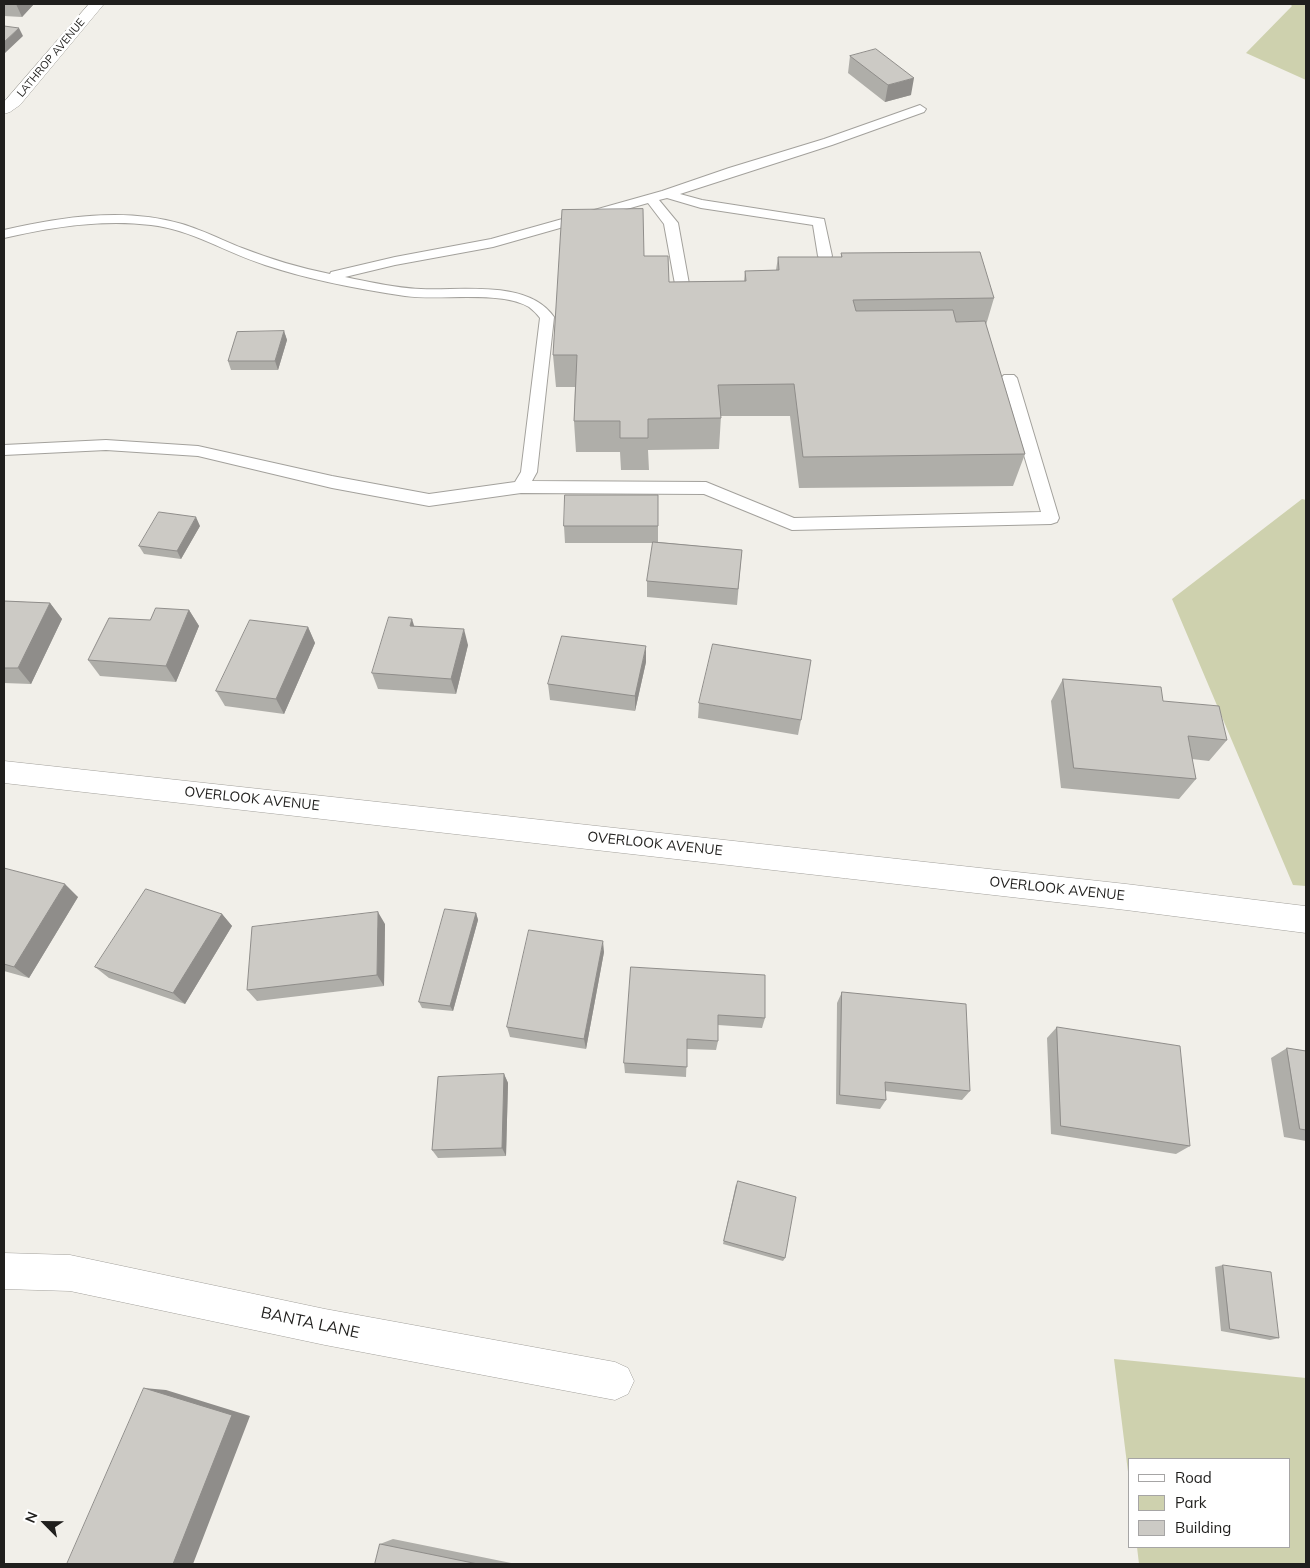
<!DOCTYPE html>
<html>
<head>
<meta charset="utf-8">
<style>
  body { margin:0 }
  #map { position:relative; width:1310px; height:1568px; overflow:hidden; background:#f1efe9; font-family:Mulish,sans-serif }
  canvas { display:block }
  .frame { position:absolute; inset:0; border:5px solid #201f1d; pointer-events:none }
  .legend { position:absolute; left:1128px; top:1458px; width:162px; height:90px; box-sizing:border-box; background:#fff; border:1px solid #a6a5a5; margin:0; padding:6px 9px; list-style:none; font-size:15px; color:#201f1d }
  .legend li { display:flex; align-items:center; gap:10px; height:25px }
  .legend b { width:25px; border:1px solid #a6a5a5 }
  .north { position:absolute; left:20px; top:1498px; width:50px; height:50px; -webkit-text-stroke:4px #fff; paint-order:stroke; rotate:293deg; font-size:14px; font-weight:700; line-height:20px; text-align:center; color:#201f1d }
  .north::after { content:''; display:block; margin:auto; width:18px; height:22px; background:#201f1d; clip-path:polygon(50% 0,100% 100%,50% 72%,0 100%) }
</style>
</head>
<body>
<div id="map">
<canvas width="1310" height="1568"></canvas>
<div class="frame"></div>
<ul class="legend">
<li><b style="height:6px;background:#fff"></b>Road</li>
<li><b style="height:14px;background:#ced1ae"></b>Park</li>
<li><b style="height:14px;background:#cccac5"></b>Building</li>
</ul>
<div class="north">N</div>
</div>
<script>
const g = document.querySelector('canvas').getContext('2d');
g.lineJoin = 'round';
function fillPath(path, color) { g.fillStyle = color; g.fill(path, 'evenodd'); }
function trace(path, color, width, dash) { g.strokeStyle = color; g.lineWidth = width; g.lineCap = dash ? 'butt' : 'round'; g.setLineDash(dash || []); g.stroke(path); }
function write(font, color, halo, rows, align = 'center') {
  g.font = font + ' Mulish,sans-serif'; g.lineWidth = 5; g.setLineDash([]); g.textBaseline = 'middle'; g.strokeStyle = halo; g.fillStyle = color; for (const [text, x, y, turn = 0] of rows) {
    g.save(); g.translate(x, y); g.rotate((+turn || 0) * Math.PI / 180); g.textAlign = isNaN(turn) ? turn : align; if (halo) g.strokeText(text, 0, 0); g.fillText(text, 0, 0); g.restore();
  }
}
fillPath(new Path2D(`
  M1290,4H1306V80L1246,53L1292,6Z
  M1302,499L1306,500V886L1293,885L1172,599Z
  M1114,1359L1306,1378V1564H1139L1137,1547H1289V1459H1129V1480Z`), '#ced1ae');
const lane = new Path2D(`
  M920,105L926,109L924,112L832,145L680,194L702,200L824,219L832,256L830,259H820L818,256L813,225L701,208L667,198L659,200L678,223L691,295L689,298H679L677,295L664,224L648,203L493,247L395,265L345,277C370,282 395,288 421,289C461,291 528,279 554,317L537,472L532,481L706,482L794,518L1041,512L1001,378L1004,375H1014L1017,378L1059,518L1057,522L1051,524L792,530L704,494L521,493L429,506L332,488L198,456L106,450L4,455V445L106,440L198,446L332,476L429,494L515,482L521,472L540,318C537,314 533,310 529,307C500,290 440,301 405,296C358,289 310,280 265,265C227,253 190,229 151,225C102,219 52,227 4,238V230C61,217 124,207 182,224C202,230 222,240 242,248C270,259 300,268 330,274L331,272L395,257L491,239L662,191L729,168L824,139Z`);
const street = new Path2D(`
  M89,4H104L20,105L10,112L4,114V102Z
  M4,761L1126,884L1305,906L1306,933L1126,910L4,783Z
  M4,1253L70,1255L325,1309L615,1362L628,1368L634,1381L628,1394L615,1400L325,1345L70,1291L4,1289Z`);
trace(lane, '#a3a19c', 2);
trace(street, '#a3a19c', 1);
fillPath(lane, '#fff');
fillPath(street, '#fff');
fillPath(new Path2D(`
  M4,4H34L22,17L4,16Z
  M850,56L911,95L885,102L848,73Z
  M841,253L994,298L986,325L1025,454L1013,486L799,488L790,416H721L719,449L648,450L649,470H621L620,452H576L574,421L575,387H556L553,355L644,256L669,282L744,281L745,271L776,270L778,257H841Z
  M284,331L287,340L278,370H231L228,361Z
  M658,495V542L742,550L737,605L647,597V581L653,543H565L564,526Z
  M200,526L181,559L144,554L139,546Z
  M4,601L50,603L62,619L31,684L4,683Z
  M189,610L199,626L176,682L100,676L88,660L150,620Z
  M414,626L468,645L456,694L378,689L372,673Z
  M308,627L315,643L284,714L225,706L216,691Z
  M646,662L635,711L550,700L548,684Z
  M1063,679L1163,701L1227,740L1209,761L1192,759L1196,779L1179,799L1061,788L1051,701Z
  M699,703L801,720L798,735L698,718Z
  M4,868L78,897L29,978L4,971Z
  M476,913L478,920L453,1011L422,1008L419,1002Z
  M222,914L232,926L185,1004L109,978L95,967Z
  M385,924L384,986L257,1001L247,990Z
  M604,952L586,1049L510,1037L507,1027Z
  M631,967L765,1018L762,1028L718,1025V1041L716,1050L687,1049L686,1077L625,1073L624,1063Z
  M842,992L970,1091L962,1100L885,1091L886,1100L880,1109L836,1104L837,1003Z
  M1057,1027L1190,1146L1176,1154L1051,1134L1047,1038Z
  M1287,1048L1306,1051V1141L1284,1137L1271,1058Z
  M504,1074L508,1083L506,1156L438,1158L432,1150Z
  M736,1184L785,1258L783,1261L723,1244Z
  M1223,1265L1279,1338L1270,1340L1221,1331L1215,1267Z
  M393,1539L516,1564H375L380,1544Z`), '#afaea9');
fillPath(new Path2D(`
  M16,4H34L22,17Z
  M19,28L23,36L5,53L4,50V42Z
  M914,78L911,95L885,102L888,85Z
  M284,331L287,340L278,370L275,361Z
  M196,517L200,526L181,559L177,551Z
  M50,603L62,619L31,684L18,668Z
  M189,610L199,626L176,682L166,666Z
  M412,619L417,635L410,626Z
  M308,627L315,643L284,714L276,699Z
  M464,629L468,645L456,694L451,679Z
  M646,646V662L635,711V696Z
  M65,884L78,897L29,978L14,967Z
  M378,912L385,924L384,986L377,975Z
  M476,913L478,920L453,1011L450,1006Z
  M222,914L232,926L185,1004L173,993Z
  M603,941L604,952L586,1049L584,1039Z
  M504,1074L508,1083L506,1156L502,1148Z
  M144,1388L166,1390L250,1416L193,1564H173Z`), '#8f8d8a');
const building = new Path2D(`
  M4,26L19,28L4,42Z
  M876,49L914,78L888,85L850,56Z
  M643,209L644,256H668L669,282L746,281L745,271L779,270L778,257H842L841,253L980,252L994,298L853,300L856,311L953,310L956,322L985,321L1025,454L803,457L794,384L718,385L721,418L648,419V438H620V421H574L577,355H553L562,210Z
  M284,331L275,361H228L237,332Z
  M565,495H658V526H564Z
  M159,512L196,517L177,551L139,546Z
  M653,542L742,550L738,589L647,581Z
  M4,601L50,603L18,668H4Z
  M156,608L189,610L166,666L88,660L109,618L150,620Z
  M389,617L412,619L410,626L464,629L451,679L372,673Z
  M250,620L308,627L276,699L216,691Z
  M562,636L646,646L635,696L548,684Z
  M713,644L811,660L801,720L699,703Z
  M1063,679L1161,687L1163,701L1219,706L1227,740L1188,736L1196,779L1074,768Z
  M4,868L65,884L14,967L4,964Z
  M146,889L222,914L173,993L95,967Z
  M445,909L476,913L450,1006L419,1002Z
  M378,912L377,975L247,990L252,927Z
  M529,930L603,941L584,1039L507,1027Z
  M631,967L765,975V1018L718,1015V1041L687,1039V1067L624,1063Z
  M842,992L966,1004L970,1091L885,1082L886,1100L840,1095Z
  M1057,1027L1180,1046L1190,1146L1061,1126Z
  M1287,1048L1306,1051V1130L1300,1129Z
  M504,1074L502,1148L432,1150L438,1077Z
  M738,1181L796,1197L785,1258L724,1241Z
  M1223,1265L1271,1272L1279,1338L1230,1329Z
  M144,1388L232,1415L173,1564H67Z
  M380,1544L478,1564H375Z`);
fillPath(building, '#cccac5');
trace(building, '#8f8d8a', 1);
write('11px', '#201f1d', '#fff', [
  ["LATHROP AVENUE",51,58,-50]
]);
write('14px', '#201f1d', '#fff', [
  ["OVERLOOK AVENUE",252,799,6],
  ["OVERLOOK AVENUE",655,844,6],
  ["OVERLOOK AVENUE",1057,889,6]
]);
write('16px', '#201f1d', '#fff', [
  ["BANTA LANE",310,1323,12]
]);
</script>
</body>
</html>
